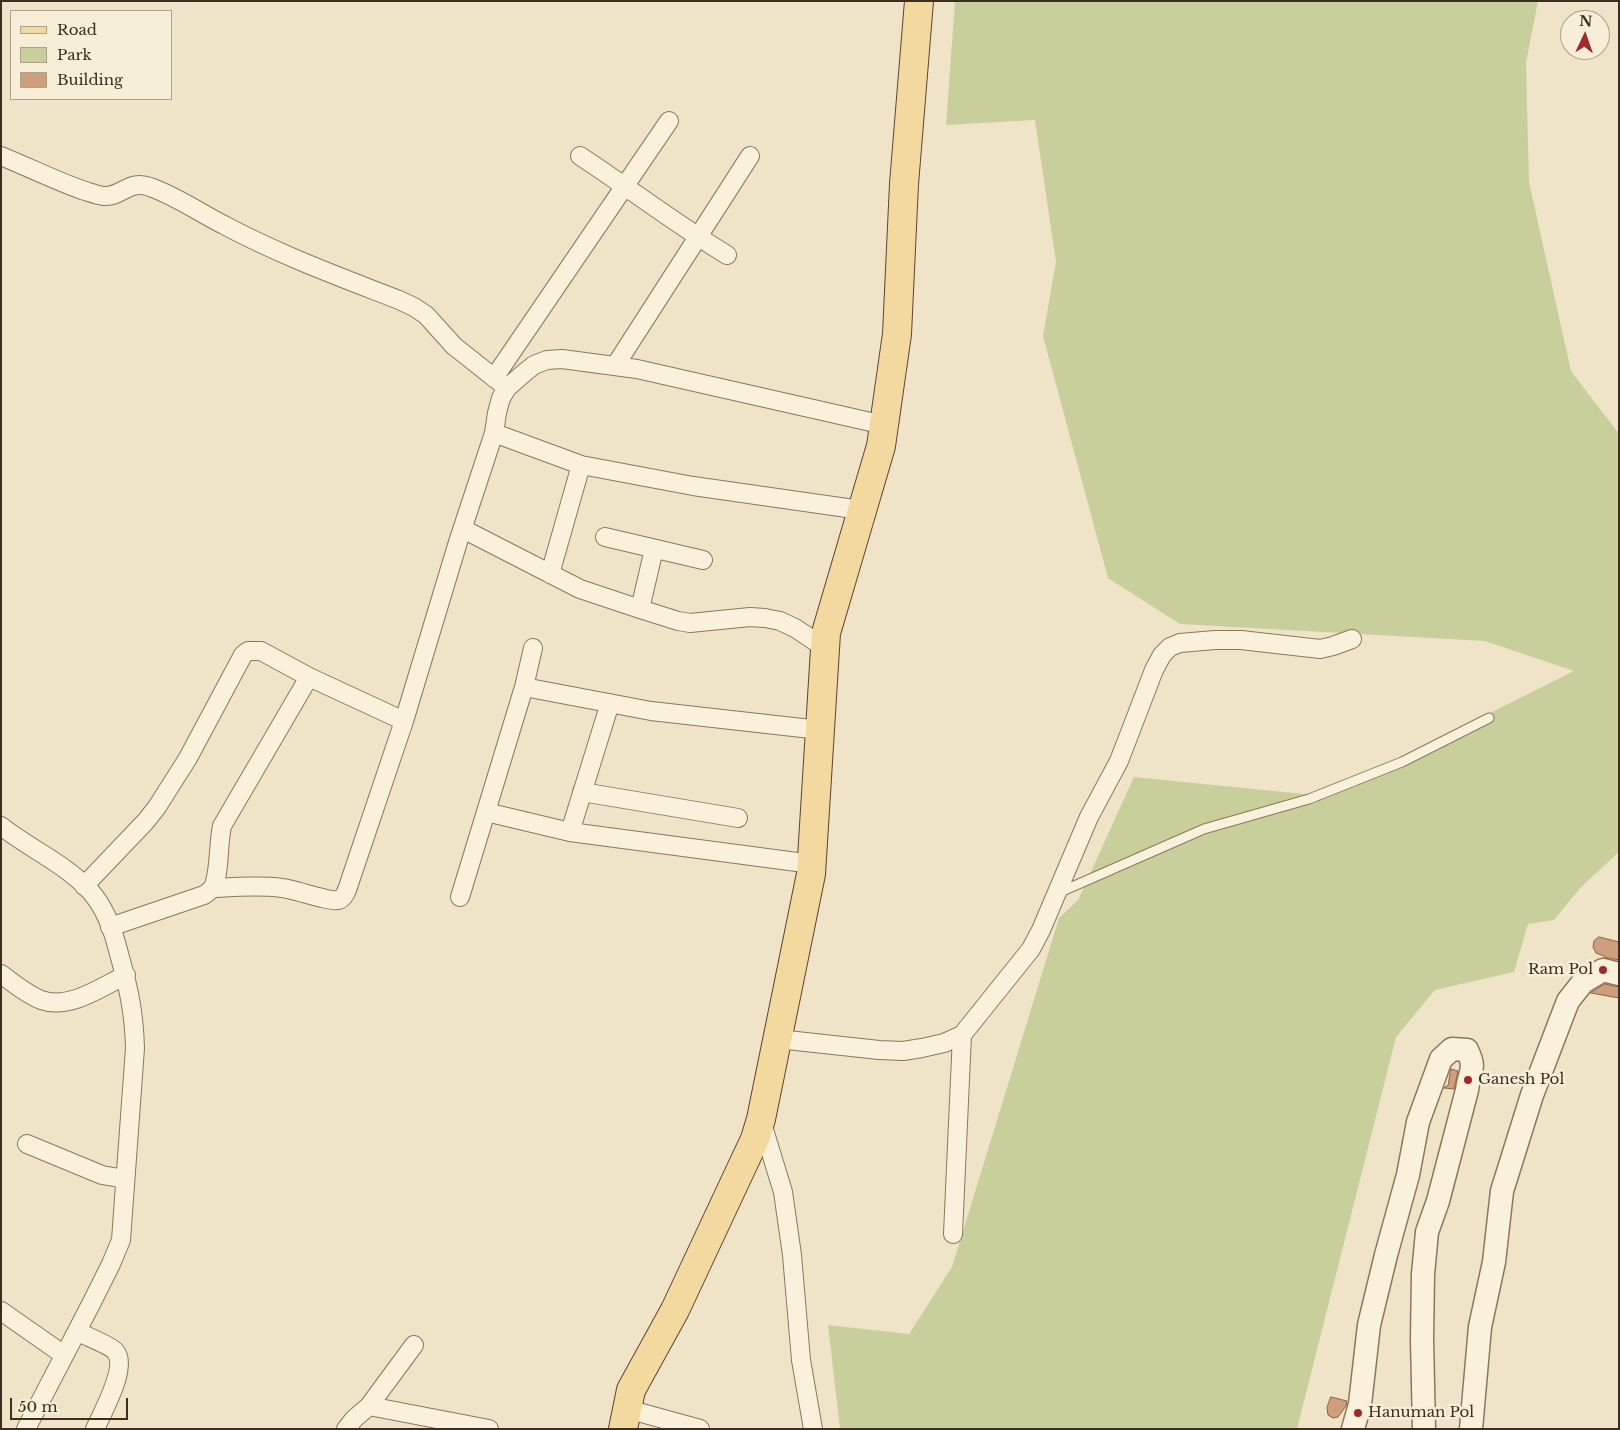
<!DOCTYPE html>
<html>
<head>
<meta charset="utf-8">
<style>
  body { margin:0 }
  #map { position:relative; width:1620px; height:1430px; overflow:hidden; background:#f0e4c8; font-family:"Libre Baskerville",serif }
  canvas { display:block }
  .frame { position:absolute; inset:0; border:2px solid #3d2e20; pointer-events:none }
  .legend { position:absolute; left:10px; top:10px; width:162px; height:90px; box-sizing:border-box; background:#f7eed8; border:1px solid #ada18e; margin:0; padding:6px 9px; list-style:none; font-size:15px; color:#3d2e20 }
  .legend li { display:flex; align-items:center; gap:10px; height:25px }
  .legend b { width:25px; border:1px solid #ada18e }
  .north { position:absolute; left:1560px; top:10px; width:50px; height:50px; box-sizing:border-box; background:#f7eed8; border:1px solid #ada18e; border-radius:50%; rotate:3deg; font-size:14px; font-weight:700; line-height:20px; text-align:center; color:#3d2e20 }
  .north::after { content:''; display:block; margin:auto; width:18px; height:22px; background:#9e2a2b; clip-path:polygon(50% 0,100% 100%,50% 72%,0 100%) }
  .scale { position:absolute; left:10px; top:1398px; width:118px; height:22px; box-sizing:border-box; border:2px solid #3d2e20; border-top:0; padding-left:6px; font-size:15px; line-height:18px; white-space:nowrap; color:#3d2e20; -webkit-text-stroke:4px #f7eed8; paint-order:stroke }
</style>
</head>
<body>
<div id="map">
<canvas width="1620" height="1430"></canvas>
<div class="frame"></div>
<ul class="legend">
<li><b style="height:6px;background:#f3d9a0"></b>Road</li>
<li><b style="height:14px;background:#c9cf9b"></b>Park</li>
<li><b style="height:14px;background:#cf9f7d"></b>Building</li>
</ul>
<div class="north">N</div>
<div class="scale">50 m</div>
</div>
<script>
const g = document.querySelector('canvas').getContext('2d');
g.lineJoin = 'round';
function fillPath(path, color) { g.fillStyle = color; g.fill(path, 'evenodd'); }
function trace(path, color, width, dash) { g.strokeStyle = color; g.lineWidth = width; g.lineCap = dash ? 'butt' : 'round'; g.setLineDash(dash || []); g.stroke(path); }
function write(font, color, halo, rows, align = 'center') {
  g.font = font + ' "Libre Baskerville",serif'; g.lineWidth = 5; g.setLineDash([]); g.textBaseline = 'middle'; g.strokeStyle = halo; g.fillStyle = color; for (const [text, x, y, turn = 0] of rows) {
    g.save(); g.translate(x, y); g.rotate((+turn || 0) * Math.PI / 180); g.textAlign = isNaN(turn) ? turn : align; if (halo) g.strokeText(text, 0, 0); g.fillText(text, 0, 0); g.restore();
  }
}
fillPath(new Path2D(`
  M955,1H1538L1526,63L1529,182L1571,371L1619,434V852L1581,887L1554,920L1528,924L1514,972L1435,990L1396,1037L1297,1429H840L828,1325L909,1334L952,1267L1059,918L1078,900L1134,777L1324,796L1574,671L1485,641L1180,624L1108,578L1043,336L1056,262L1035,120L946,125Z`), '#c9cf9b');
const building = new Path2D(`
  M1599,937L1619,942V960L1604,957V956L1596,953L1593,947L1594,941Z
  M1605,984L1619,987V998L1591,993Z
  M1451,1069L1458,1071L1454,1089L1444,1088L1448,1085Z
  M1331,1397L1347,1401L1346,1406L1338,1417L1333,1418L1328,1415L1327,1408Z`);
fillPath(building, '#cf9f7d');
trace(building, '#8d5f41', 1);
const service = new Path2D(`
  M1058,893L1204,829L1309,799L1402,762L1489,718`);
const minor = new Path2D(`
  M1,156C28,167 54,180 82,190C89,192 96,195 104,196C122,197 129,179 150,187C176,196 200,213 224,225C280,255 340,277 399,300L414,307L426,315L454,346L507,388
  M580,156C629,188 676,224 727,255
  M615,366L750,156
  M494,378L669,121
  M494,433L581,465L693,486L861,510
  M463,529L580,589L640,609L678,621L690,623L750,617L765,618L780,621L795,628L825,648
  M605,537L703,560
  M550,574L581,465
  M640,609L654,549
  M524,687L651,711L820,730
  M582,792L738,818
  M486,812L570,832L812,864
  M1,826C30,849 66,864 91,892C105,908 113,930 118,950C128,986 134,1010 135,1048L121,1240L111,1264L90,1306L26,1429
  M570,832L610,703
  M84,886L146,821L157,807L188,758L243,655L248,651H261L309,677L404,721
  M213,888C236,887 259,885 282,888C294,889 329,902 338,900C345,899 348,887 350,881L404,721L458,542L494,433L497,413L501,398L507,388L524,373L534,365L547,360L562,359L637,369L884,425
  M460,897L524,687L533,648
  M110,927L204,895C207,893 211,890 213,887C220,873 218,843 222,826L309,677
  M1,974C13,983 26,994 41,1000C70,1010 101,987 126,975
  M778,1039L879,1050L903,1051L922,1048L944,1043L962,1035L1031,949L1041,930L1089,817L1119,761L1154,670L1162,655L1170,647L1180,643L1215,640H1241L1320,649L1333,646L1352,639
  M761,1120L783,1192L792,1255L801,1360L813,1429
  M27,1144L102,1175L125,1179
  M953,1234L962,1035
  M1,1311L64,1355
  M77,1331C85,1336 110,1345 115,1351C129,1366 102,1413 95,1429
  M369,1406L489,1429
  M627,1409L700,1429
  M346,1429L354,1419L369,1406L414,1345`);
const tertiary = new Path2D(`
  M1353,1429L1360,1404L1369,1325L1386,1255L1408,1175L1418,1122L1441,1059L1452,1049L1467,1050C1477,1070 1469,1071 1467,1090L1438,1201L1427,1232L1423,1274L1422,1339L1424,1429
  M1471,1429L1480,1327L1494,1262L1502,1191L1532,1095L1568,1001L1583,982L1603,970L1619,974`);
const primary = new Path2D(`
  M623,1429L631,1390L675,1310L755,1139L761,1119L811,874L826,633L881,446L897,334L904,184L919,1`);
trace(service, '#8d765c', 11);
trace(minor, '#8d765c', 20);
trace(tertiary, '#8d765c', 25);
trace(primary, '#5b4430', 30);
trace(service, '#faf1dc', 9);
trace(minor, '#faf1dc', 18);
trace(tertiary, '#faf1dc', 22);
trace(primary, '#f3d9a0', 28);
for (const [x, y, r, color] of [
  [1603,970,5,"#9e2a2b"],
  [1468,1080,5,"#9e2a2b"],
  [1358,1413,5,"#9e2a2b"]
]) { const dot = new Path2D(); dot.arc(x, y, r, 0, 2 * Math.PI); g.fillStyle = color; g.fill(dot); trace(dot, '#f7eed8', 2); }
write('15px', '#3d2e20', '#f7eed8', [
  ["Ram Pol",1593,970,"right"],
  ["Ganesh Pol",1478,1080],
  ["Hanuman Pol",1368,1413]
], 'left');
</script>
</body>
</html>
